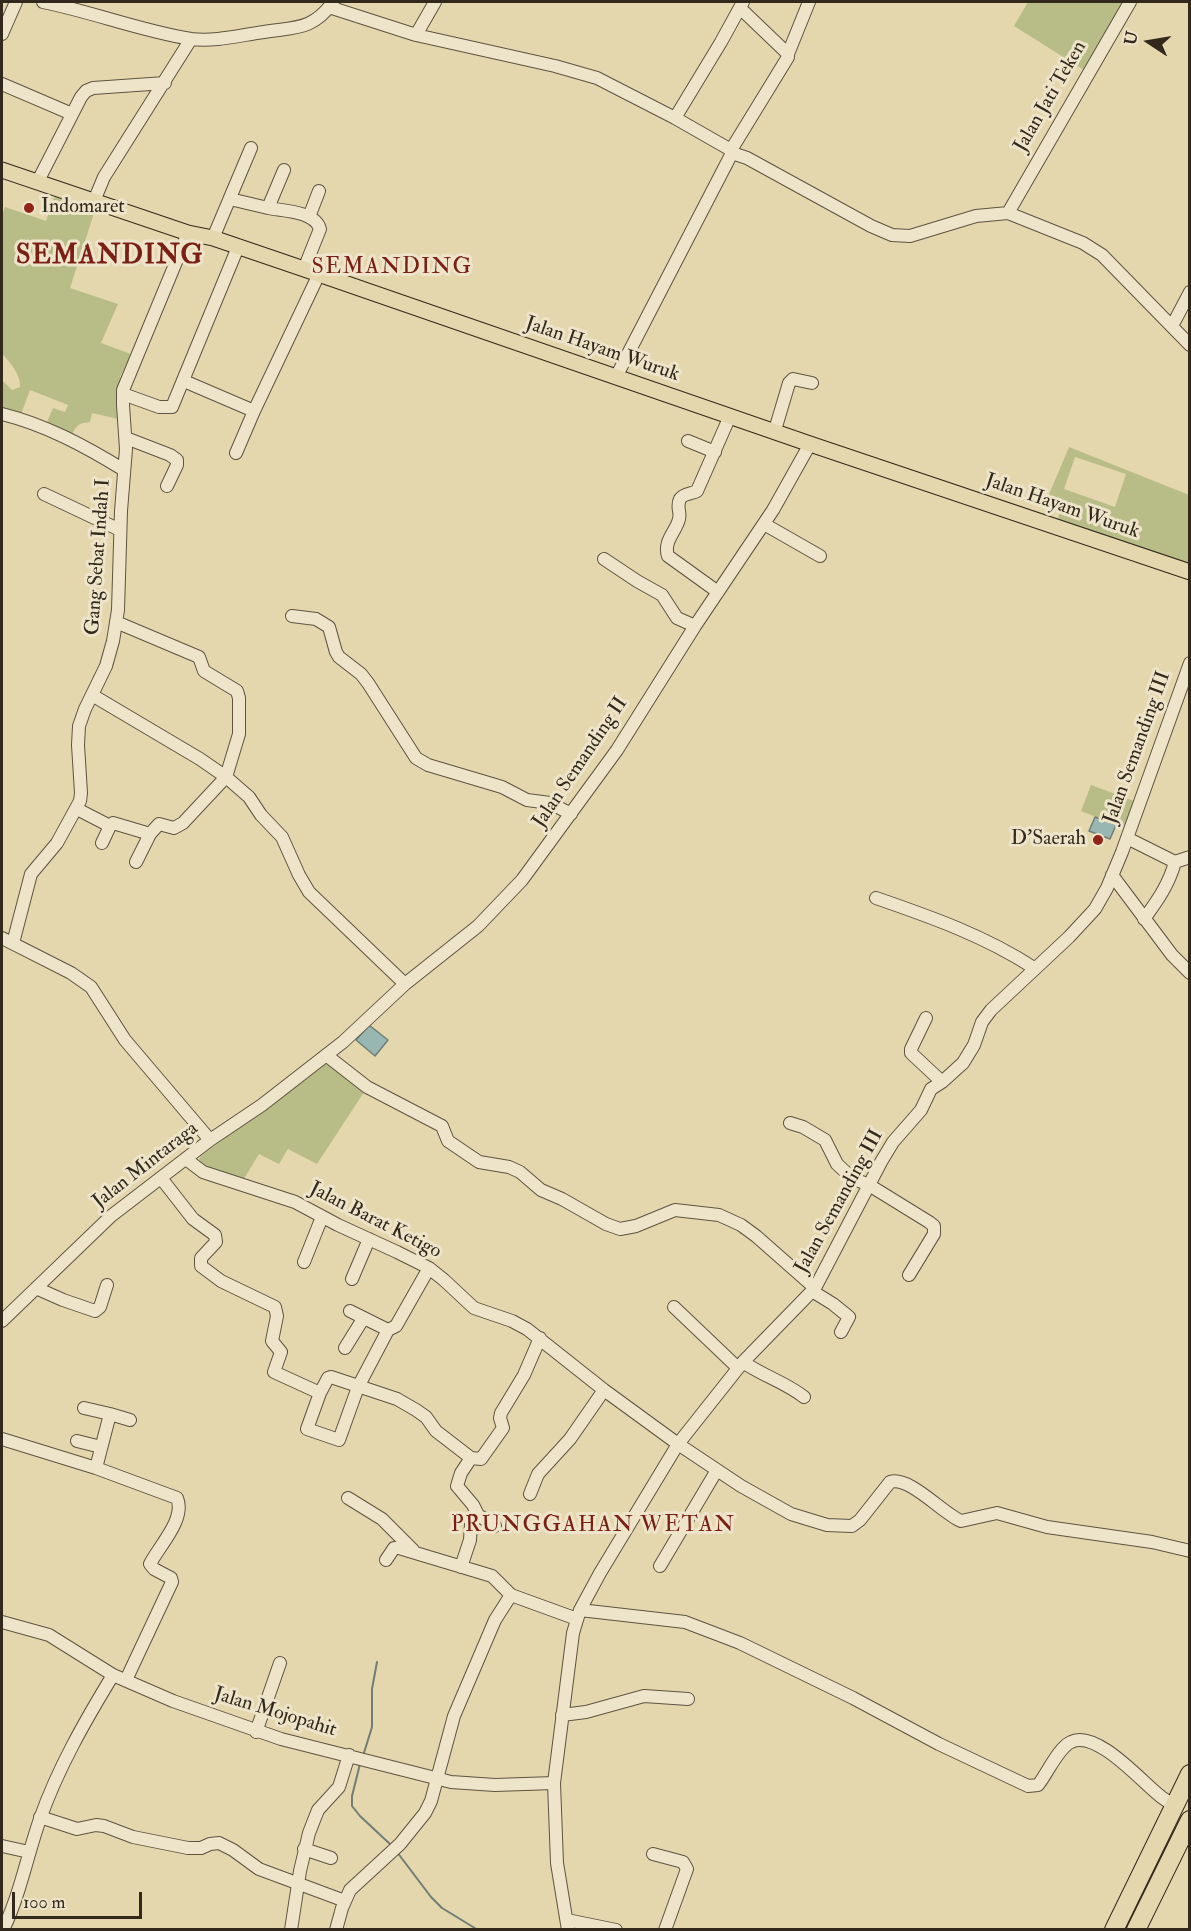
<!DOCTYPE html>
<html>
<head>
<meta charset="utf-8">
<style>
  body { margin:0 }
  #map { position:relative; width:1191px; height:1931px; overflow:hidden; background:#e4d6ad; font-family:"IM FELL Double Pica",serif }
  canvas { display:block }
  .frame { position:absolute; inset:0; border:3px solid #32281b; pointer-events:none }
  .north { position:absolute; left:1119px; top:12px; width:60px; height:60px; -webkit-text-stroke:4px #ede4ca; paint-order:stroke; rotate:282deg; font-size:16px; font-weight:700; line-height:24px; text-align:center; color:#32281b }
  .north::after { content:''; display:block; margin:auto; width:21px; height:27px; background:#32281b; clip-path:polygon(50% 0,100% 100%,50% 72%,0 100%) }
  .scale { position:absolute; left:12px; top:1892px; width:130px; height:27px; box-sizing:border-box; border:3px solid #32281b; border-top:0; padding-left:8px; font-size:18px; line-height:21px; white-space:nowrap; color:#32281b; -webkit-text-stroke:4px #ede4ca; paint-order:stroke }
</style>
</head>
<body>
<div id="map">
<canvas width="1191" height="1931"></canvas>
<div class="frame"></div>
<div class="north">U</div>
<div class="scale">100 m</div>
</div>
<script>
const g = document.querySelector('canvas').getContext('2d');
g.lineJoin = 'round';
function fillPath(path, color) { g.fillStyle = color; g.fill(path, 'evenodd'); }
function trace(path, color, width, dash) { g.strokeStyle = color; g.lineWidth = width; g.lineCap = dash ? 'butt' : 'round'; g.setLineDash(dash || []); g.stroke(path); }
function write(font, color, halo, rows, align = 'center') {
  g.font = font + ' "IM FELL Double Pica",serif'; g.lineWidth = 6; g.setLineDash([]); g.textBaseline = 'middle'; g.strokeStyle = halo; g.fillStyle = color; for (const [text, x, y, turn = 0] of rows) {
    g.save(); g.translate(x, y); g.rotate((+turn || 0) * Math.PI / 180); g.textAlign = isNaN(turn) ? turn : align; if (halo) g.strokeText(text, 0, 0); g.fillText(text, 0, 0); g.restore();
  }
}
fillPath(new Path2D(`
  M1028,2H1124L1084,70L1014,26Z
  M55,195L95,210L70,288L118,304L101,343L131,354L120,377L118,419L92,413L90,422C79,423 77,425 72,434L45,427L53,408L65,412L68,405L30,390L20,417L2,413V380L12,390L20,387C21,375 10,362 2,354V215L5,207L46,221Z
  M1069,447L1189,495V570L1056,524L1061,510L1045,504ZM1075,457L1126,474L1115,507L1064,489Z
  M1091,785L1134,801L1124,828L1081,811Z
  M326,1058L366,1089L317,1164L288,1149L279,1164L259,1154L242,1182C228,1178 205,1175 199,1160L201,1156L241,1126Z`), '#b8bd87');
const water = new Path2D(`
  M1095,817L1116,825L1110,839L1089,831Z
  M369,1025L388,1040L375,1056L356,1040Z`);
fillPath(water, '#98b7b2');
trace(water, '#6f7e76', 1.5);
trace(new Path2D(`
  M363,1756L372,1727V1689L377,1662
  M360,1764L352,1796V1806L360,1816L391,1845
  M397,1852L431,1897L442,1908L478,1930`), '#6f7e76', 2);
const minor = new Path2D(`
  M43,2C93,12 141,31 191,39C215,42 241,35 264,32C296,27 313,30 333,2
  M329,7L416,35L555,66L597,78L675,118L731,150L732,153
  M2,34L16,2
  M416,35L435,2
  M788,54L809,2
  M2,84L72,114
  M675,118L721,42L743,2
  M731,150L788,57V54L740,8
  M38,181L81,97L86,91L93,88L165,83
  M230,199L268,208L284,170
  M94,201L104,177L191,39
  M268,208C283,211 315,211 320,229L304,269
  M1008,213L1130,2
  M309,217L319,191
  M213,238L251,148
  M1172,326L1190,292
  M616,377L732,153L747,158L871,226L892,235L910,236L976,216L1008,213L1083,243L1102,255L1190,345
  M184,381L254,411
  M123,394L159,407H172L238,247
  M2,414C46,425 85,446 124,470
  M775,430L789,383L793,379L812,383
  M126,438L170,455L177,460V465L167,486
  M688,441L715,452
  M236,453L254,411L319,274
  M44,494L120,530
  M764,524L820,556
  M604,559L637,581L662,595L677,618L695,626
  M718,592L668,556C663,541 676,532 679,519C681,512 676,507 680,499C684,493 692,494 697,491L730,416
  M292,616L316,619L329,627L336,652L339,657L361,674L368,683L416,758L428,765L502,787L527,800L550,803L571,814
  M92,695L200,759L226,777L239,734V698L237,691L204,671L199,657L116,622
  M77,809L110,826L113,823L150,834L159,824L174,828L183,823L226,777L249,797L261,815L282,837L299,875L309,892L405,984
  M1127,838L1175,862
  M102,843L110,826
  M136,862L150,834
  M1112,875L1172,955L1190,973
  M876,898C931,917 985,936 1034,968
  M1144,919C1158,900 1169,884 1175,862L1190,857
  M2,938L71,973L91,987L125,1040L210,1140
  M13,943L31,874L57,843L80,801L81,793L78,745L79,726L85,709L106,666L113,641L118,610L121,511L126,449L123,405V390L188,233
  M926,1018L911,1049V1053L942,1082
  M326,1055L367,1087L442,1126L448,1141L479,1162L509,1167L520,1172L541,1190L562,1199L606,1224L620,1229L636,1226L675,1210L719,1215L741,1225L756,1236L815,1288
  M790,1123L803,1127L825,1140L837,1164L852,1178L869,1185L929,1222L934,1226V1234L909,1275
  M186,1159L203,1172L295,1202L338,1225L397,1252L429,1268L444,1280L474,1308L512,1321L527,1329L604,1390L678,1444L741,1486L791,1514L827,1525L852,1526L860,1520L890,1482C910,1476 942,1513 961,1521L997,1513L1047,1527L1152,1542L1190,1551
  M161,1178L193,1219L215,1235L216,1242L201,1258V1266L221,1281L275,1307L277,1316L272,1341L281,1352L274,1372L320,1393
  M304,1262L322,1217
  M352,1279L369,1239
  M36,1288L63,1300L95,1311L100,1307L107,1285
  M812,1291L833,1304L849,1317L841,1332
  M674,1307L738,1368
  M350,1311L388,1330L396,1326L429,1268
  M2,1321L111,1216L210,1140L262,1105L343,1042L405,984L478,926L522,880L617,750L695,626L773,510L810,444
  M388,1330L358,1387L339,1440L307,1429L320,1393L328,1378L331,1377L397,1399L416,1410L426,1417L436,1431L471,1458L461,1473L457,1486L473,1505L478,1515L495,1526
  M345,1348L363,1319
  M743,1362C763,1376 785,1382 804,1397
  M84,1408L110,1414
  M2,1439L96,1468L177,1498C186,1519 159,1546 150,1564L154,1569L171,1578L172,1582L126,1680
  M77,1441L101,1447
  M471,1458L481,1459L503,1428L500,1418L501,1413L524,1375L540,1338
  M96,1468L110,1414L130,1420
  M530,1494L538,1474L570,1439L604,1390
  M348,1498L382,1519L413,1550
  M660,1566L717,1470
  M461,1567L470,1540L471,1524L478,1515
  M511,1595L577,1619
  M580,1610L685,1622L740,1643L853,1698L939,1744L1028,1786L1038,1785C1047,1774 1058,1748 1071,1742C1096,1729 1141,1781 1159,1795C1163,1799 1169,1802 1174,1805
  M2,1622L49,1635L113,1675L173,1701L281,1739L451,1782L495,1785L554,1783
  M562,1715L586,1712L644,1696L688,1699
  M256,1732L280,1663
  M40,1817L77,1829L96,1825L104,1826L133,1837L188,1848H201L210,1844L219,1843L233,1850L259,1869L345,1901
  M2,1846L29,1852
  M304,1849L331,1858
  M653,1854L683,1862L687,1869L665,1930
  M567,1920L616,1930
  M3,1930C20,1895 27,1856 40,1819C58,1768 85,1721 113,1675
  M291,1930L300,1871L309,1833L318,1810L339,1787L349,1755
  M336,1930L342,1908L350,1890L400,1844L425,1813L431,1801L454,1716L495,1620L511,1595L492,1576L399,1548H394L386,1560
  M568,1930L557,1863L554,1783L573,1633L580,1610L600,1573L678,1444L743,1362L815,1288L881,1162L893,1142L921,1110L931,1089L942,1082L963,1063L974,1045L982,1022L991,1010L1069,937L1095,909L1107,888L1122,852L1190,663`);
const major = new Path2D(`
  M2,170L188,233L213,238L304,269L810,444L1190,572`);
const highway = new Path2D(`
  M1114,1930L1190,1774
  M1136,1930L1190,1820`);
trace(minor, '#5e5440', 14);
trace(major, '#32281b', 17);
trace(highway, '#32281b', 20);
trace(minor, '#ede4ca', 12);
trace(major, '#e4d6ad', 15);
trace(highway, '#e4d6ad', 18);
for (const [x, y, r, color] of [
  [29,208,6,"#8f2418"],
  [1098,840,6,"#8f2418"]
]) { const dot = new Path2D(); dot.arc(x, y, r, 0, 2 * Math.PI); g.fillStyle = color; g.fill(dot); trace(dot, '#ede4ca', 2); }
write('20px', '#32281b', '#ede4ca', [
  ["Jalan Jati Teken",1051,97,-60],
  ["Jalan Hayam Wuruk",602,350,19],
  ["Jalan Hayam Wuruk",1062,507,19],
  ["Gang Sebat Indah I",99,557,-86],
  ["Jalan Semanding III",1138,748,-70],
  ["Jalan Semanding II",581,763,-56],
  ["Jalan Mintaraga",146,1166,-38],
  ["Jalan Semanding III",840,1202,-61],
  ["Jalan Barat Ketigo",375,1221,27],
  ["Jalan Mojopahit",275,1713,17]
]);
write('20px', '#32281b', '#ede4ca', [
  ["Indomaret",41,208],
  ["D'Saerah",1086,840,"right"]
], 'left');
g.letterSpacing = '1.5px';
write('22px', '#7a1f14', '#ede4ca', [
  ["SEMANDING",392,268],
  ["PRUNGGAHAN WETAN",593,1526]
]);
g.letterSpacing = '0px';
g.letterSpacing = '1.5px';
write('bold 26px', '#7a1f14', '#ede4ca', [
  ["SEMANDING",110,257]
]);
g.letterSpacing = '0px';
</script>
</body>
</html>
